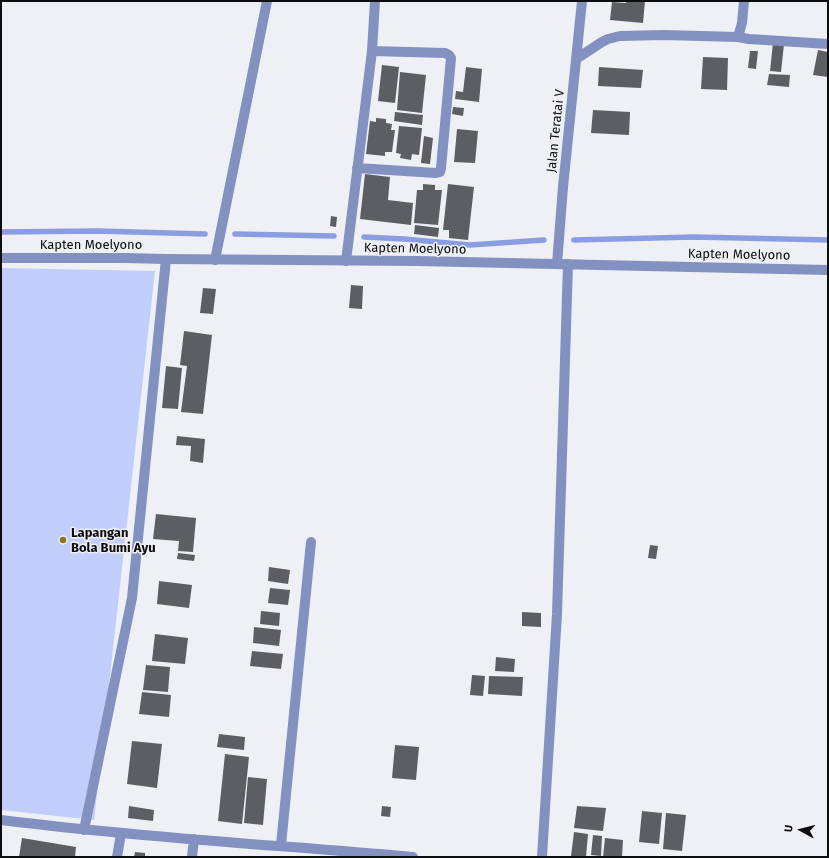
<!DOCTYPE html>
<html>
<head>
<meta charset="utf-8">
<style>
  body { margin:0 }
  #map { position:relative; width:829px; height:858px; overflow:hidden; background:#eef0f5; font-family:"Fira Sans",sans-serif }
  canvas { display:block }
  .frame { position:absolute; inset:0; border:2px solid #0c0d0e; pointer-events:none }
  .north { position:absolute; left:781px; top:810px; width:40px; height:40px; -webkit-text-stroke:3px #eef0f5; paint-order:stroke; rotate:277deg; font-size:11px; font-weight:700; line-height:16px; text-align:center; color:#0c0d0e }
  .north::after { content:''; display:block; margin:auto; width:14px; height:18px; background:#0c0d0e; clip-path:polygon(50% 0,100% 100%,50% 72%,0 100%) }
</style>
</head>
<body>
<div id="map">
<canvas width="829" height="858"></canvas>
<div class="frame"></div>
<div class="north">U</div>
</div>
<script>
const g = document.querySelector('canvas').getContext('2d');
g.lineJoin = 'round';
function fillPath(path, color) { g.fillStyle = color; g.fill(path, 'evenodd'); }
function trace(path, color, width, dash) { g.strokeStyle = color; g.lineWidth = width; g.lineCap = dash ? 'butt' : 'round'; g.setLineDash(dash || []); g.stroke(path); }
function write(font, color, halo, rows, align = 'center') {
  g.font = font + ' "Fira Sans",sans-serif'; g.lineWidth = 3; g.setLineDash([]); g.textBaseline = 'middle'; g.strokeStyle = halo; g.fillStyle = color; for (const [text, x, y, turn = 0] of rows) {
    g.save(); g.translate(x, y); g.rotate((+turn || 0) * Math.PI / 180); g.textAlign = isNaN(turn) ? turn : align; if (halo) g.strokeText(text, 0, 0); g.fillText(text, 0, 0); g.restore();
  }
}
fillPath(new Path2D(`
  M1,268L155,271L94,820L1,810Z`), '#c1cefb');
trace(new Path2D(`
  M1,232L97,231L205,234
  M235,234L334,236
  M364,237L404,239L470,245L544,240
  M574,240L694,237L828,240`), '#8b9de1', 5.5);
fillPath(new Path2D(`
  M627,1H645L643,23L610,20L612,2L626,3Z
  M773,43L784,44L781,72L770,71Z
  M818,50L828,52V77L813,75Z
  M750,51H758L756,69L748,68Z
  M703,57L728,58L727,90L701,89Z
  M382,65L399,67L395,103L378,101Z
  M466,67L482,69L479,102L455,99L456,91L463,92Z
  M599,67L643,70L641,88L598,86Z
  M400,72L426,75L422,113L397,110Z
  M769,74L790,75L789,87L767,85Z
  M453,107L464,108L463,116L452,114Z
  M593,110L630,112L629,135L591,133Z
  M395,112L423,115L422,125L394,121Z
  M376,118L386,119V123L392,124L391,130H395L392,152H385V156L366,154L370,121L376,122Z
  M399,126L422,128L419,155L412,154L411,160L400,158L401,154L396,153Z
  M457,129L478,131L475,163L454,162Z
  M424,136L433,138L430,164L421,163Z
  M365,174L390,177L388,200L413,203L411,225L360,219Z
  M423,184L435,185V190H442L438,225L414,223L417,190H423Z
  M448,184L474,187L468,240L449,238V230H443Z
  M331,216L337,217L336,227L330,226Z
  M415,225L439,228L438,237L414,234Z
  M351,285L363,286L362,309L349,308Z
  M203,288L216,289L213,314L200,313Z
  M184,331L212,335L203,414L181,412L187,366L180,365Z
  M166,366L182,368L178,409L162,408Z
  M177,436L205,439L203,463L190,461L191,446L176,445Z
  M156,514L196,518L193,552L178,551L179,541L153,539Z
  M650,545L658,546L656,559L648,558Z
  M178,553L195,555L194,561L177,559Z
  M269,567L290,570L288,584L268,581Z
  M159,581L192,585L189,608L157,604Z
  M270,588L290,590L288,605L268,603Z
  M261,611L280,613L279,626L260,624Z
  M522,612L541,613V627L522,626Z
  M254,627L281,630L279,646L253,643Z
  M155,634L188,638L185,664L152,661Z
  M252,651L283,654L281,669L250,666Z
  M496,657L515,659L514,672L495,671Z
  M146,665L170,667L168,692L143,690Z
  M472,675L485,676L483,696L470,695Z
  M489,676L523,677L522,696L488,694Z
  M142,692L171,695L169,717L139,714Z
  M219,734L245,737L244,750L217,747Z
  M132,741L162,744L157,788L127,784Z
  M395,745L419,747L416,780L392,778Z
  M225,754L249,757L242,824L218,821Z
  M248,777L267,779L263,825L244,823Z
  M129,806L154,810L153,821L128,818Z
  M382,806L391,807L390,817L381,816Z
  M577,806L606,808L603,831L574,828Z
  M642,811L662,813L659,844L639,842Z
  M666,813L686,815L682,851L663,849Z
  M574,832L588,834L586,857L571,856Z
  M593,835L602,836L601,856L591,855Z
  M22,838L76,847L75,857H19Z
  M605,838L623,840L622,857H603Z
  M135,852L145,853V857H134Z`), '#5d5e62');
trace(new Path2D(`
  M738,37L749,39L828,44
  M576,59L602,42L608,39L620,36L664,35L738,37L742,23L744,1
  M357,168L436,173L440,172L441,168L451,58L449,55L445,53L372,51
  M215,260L267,1
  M346,261L372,51L375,1
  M557,264L563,187L582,1
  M1,820C138,837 276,845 413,857
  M84,830L132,598L166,259
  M281,845L311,542
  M117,857L121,834
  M192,857L194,839
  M542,857L557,614L568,264`), '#8391c0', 10);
trace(new Path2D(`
  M1,258H125L166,259L417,261L828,270`), '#8391c0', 10);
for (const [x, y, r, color] of [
  [63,540,4,"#8d7317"]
]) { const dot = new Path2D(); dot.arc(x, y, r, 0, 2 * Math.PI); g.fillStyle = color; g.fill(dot); trace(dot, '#eef0f5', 1.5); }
write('13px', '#0c0d0e', '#eef0f5', [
  ["Jalan Teratai V",556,131,-84],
  ["Kapten Moelyono",91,245],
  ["Kapten Moelyono",415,249,1],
  ["Kapten Moelyono",739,255,1]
]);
write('bold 13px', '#0c0d0e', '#eef0f5', [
  ["Lapangan",71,533],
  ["Bola Bumi Ayu",71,548]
], 'left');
</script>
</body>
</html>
